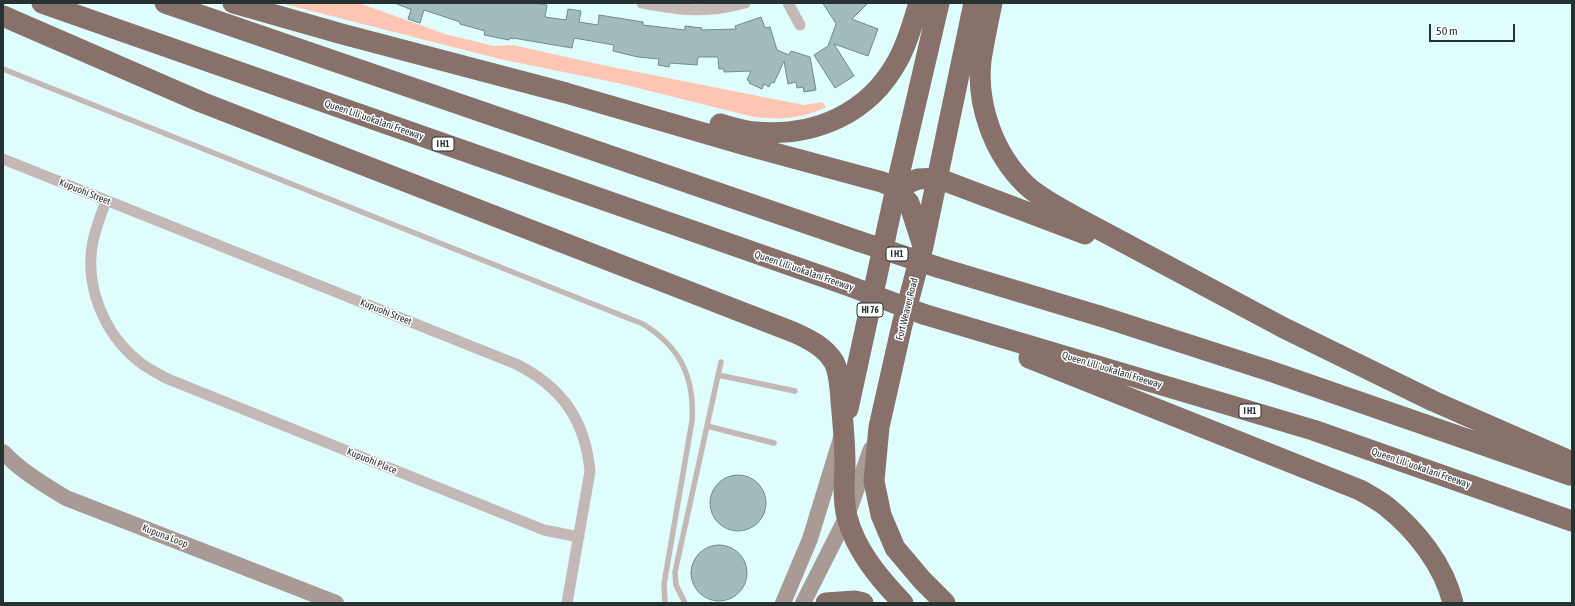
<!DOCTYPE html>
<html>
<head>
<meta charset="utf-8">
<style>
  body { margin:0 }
  #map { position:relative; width:1575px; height:606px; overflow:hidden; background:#e0fdfe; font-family:"Asap Condensed",sans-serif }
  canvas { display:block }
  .frame { position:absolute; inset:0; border:4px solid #263232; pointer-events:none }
  .scale { position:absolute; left:1429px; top:24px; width:86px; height:18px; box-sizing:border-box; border:2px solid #263232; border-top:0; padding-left:5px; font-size:12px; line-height:14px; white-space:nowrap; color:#263232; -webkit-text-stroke:3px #fff; paint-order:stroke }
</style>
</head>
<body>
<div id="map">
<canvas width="1575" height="606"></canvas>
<div class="frame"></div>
<div class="scale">50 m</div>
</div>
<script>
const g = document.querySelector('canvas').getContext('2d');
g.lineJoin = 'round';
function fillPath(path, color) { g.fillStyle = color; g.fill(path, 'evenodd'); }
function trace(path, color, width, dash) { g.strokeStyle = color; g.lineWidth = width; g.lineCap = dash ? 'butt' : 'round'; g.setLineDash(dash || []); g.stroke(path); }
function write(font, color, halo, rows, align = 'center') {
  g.font = font + ' "Asap Condensed",sans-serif'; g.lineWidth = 3; g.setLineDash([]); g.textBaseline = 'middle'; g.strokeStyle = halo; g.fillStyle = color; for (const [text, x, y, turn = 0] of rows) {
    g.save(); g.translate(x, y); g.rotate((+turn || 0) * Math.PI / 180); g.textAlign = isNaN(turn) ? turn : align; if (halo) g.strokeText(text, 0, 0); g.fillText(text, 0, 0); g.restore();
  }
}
fillPath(new Path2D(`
  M280,3H359L445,34L494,46L513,45L607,66L804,105L822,102L826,107C802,119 781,120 754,117L618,83L504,60Z`), '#fec5b3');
const building = new Path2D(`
  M395,3H534L547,5L545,17L566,20L568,9L581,11L579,22L598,25L599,15L643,22V25L685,30V26L702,28L701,30L736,29L735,26L761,17L765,28L770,27L777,50L789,55L791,51L810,57L816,90L804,92L803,87L797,88L796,82L788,84L784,61L774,83L771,82L769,87L764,84L762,89L749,83L750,81L747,80L751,71L724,72V69H719L718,57H698L697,65L670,63L669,67L658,65L659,59L638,57L613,51L614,45L574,38L572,48L513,38V39L510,38L509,40L484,35L485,31L460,24V22L424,10L420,23L408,19L411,10Z
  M823,3H868L852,19L878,29L868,56L834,44L854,76L835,88L814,55L828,46L836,24Z
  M710 503a28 28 0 1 1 56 0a28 28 0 1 1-56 0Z
  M691 573a28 28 0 1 1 56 0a28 28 0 1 1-56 0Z`);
fillPath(building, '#a0bcbd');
trace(building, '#6f8a8a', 1);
trace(new Path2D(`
  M3,69L643,324C680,347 695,377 692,421L664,584L665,603
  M718,375L795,391
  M707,426L774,443
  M685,603L676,585L675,572L721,362`), '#c3b8b5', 5.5);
trace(new Path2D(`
  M642,3C681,10 705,14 745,3
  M788,3L800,25
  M3,159L516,364C562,387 585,420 590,471L567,603
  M106,201C101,214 96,227 93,241C84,284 103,332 137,360C146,368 157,373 168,379L544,530L579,537`), '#c3b8b5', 11);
trace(new Path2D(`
  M3,452C21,471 43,484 66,498L336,603
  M783,603L810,539L841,438
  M803,603L847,516L871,449`), '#aa9a95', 16);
trace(new Path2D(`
  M42,3L844,284
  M165,3L858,241
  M233,3L342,34L566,93L745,145L882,182L896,188L909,203L923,246
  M992,3C988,22 984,41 981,60C976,105 994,154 1026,185C1041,199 1070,214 1089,224L1284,328L1433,401L1572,462
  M3,16L201,102L793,332C809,339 825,347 834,362C840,374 840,388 841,401C843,422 845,444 845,465C844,482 843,500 847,517C856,551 879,578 903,603
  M720,124C731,127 743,131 755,132C815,137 869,114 898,60C908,42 913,22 919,3
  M896,188L918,179L937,178L1085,234
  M937,267L1103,317L1270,371L1570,475
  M923,314L1313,430L1572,521
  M1029,358L1360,490C1369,495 1378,500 1386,506C1416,530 1444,565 1453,603
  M848,409L896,188L939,3
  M826,603L855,601L863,603
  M945,603L922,580L895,548L881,515L874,481L879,427L902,325L923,246L974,3`), '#87716a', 21);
trace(new Path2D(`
  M858,241L937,267
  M844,284L923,314`), '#87716a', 21);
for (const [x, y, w] of [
  [443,144,22],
  [897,254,22],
  [870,310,26],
  [1250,411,22]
]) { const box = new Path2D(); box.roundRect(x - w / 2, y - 7, w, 14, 3); g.fillStyle = '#fff'; g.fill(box); trace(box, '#263232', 1); }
write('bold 9px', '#263232', null, [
  ["I H1",443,144],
  ["I H1",897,254],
  ["HI 76",870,310],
  ["I H1",1250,411]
]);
write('10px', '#263232', '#fff', [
  ["Queen Liliʻuokalani Freeway",374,120,19],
  ["Kupuohi Street",85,192,22],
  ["Queen Liliʻuokalani Freeway",804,271,19],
  ["Fort Weaver Road",907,309,-76],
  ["Kupuohi Street",386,312,22],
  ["Queen Liliʻuokalani Freeway",1112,370,17],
  ["Kupuohi Place",372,461,22],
  ["Queen Liliʻuokalani Freeway",1421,468,19],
  ["Kupuna Loop",165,536,21]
]);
</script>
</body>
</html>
